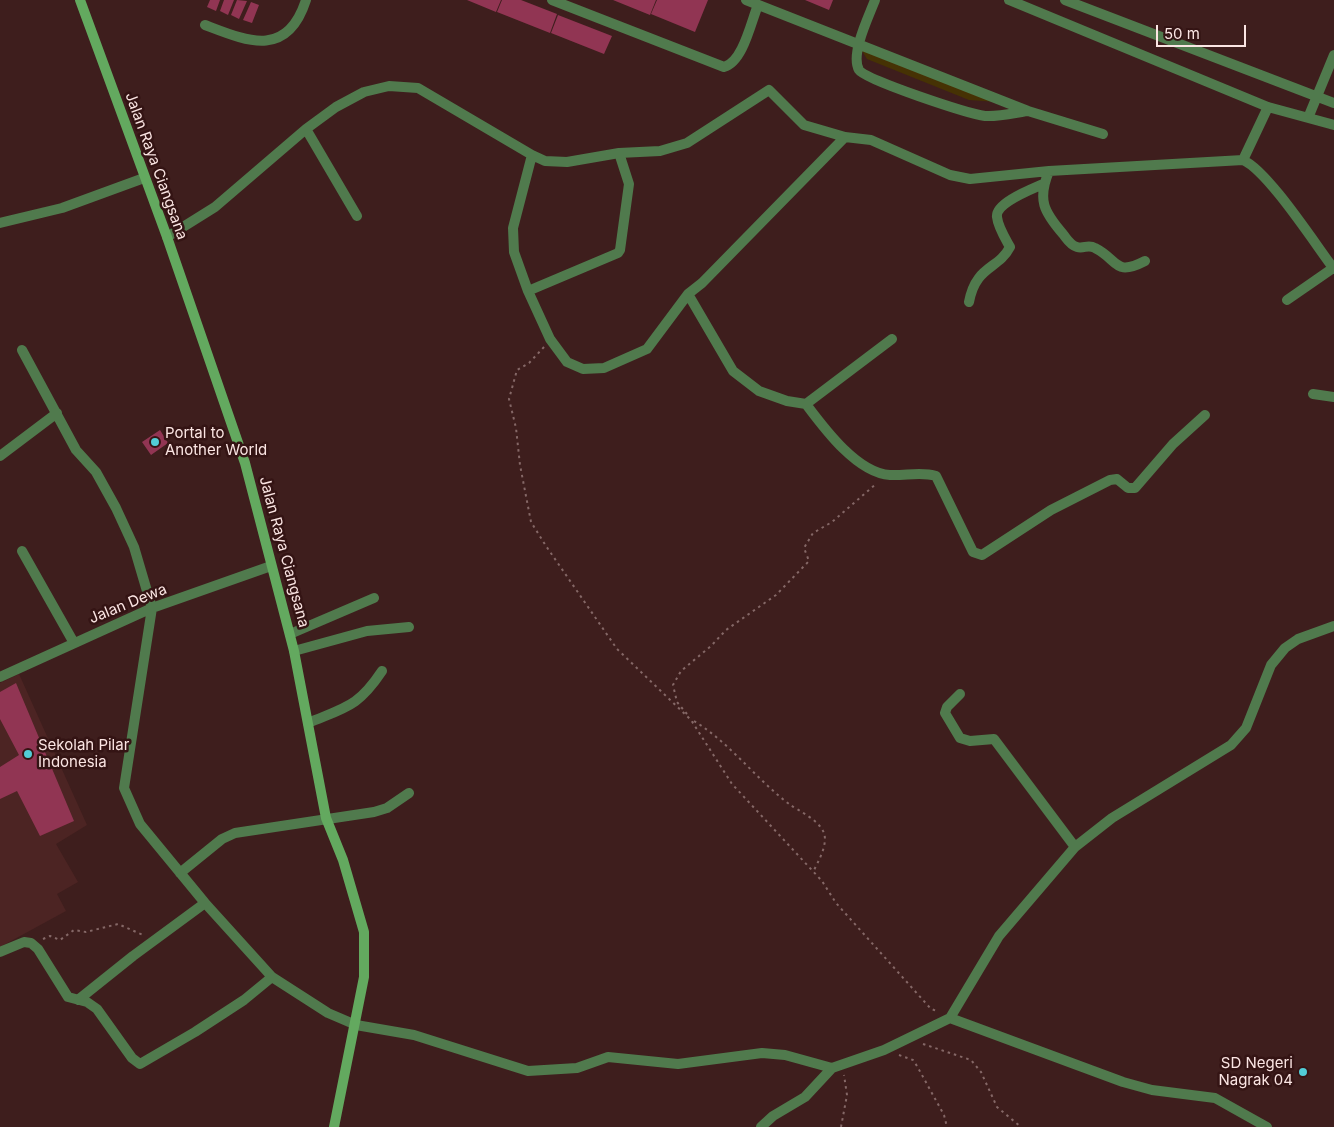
<!DOCTYPE html>
<html>
<head>
<meta charset="utf-8">
<style>
  body { margin:0 }
  #map { position:relative; width:1334px; height:1127px; overflow:hidden; background:#3e1e1d; font-family:Inter,sans-serif }
  canvas { display:block }
  .scale { position:absolute; left:1156px; top:25px; width:90px; height:22px; box-sizing:border-box; border:2px solid #fbe5e3; border-top:0; padding-left:6px; font-size:15px; line-height:18px; white-space:nowrap; color:#fbe5e3; -webkit-text-stroke:4px #341414; paint-order:stroke }
</style>
</head>
<body>
<div id="map">
<canvas width="1334" height="1127"></canvas>
<div class="scale">50 m</div>
</div>
<script>
const g = document.querySelector('canvas').getContext('2d');
g.lineJoin = 'round';
function fillPath(path, color) { g.fillStyle = color; g.fill(path, 'evenodd'); }
function trace(path, color, width, dash) { g.strokeStyle = color; g.lineWidth = width; g.lineCap = dash ? 'butt' : 'round'; g.setLineDash(dash || []); g.stroke(path); }
function write(font, color, halo, rows, align = 'center') {
  g.font = font + ' Inter,sans-serif'; g.lineWidth = 5; g.setLineDash([]); g.textBaseline = 'middle'; g.strokeStyle = halo; g.fillStyle = color; for (const [text, x, y, turn = 0] of rows) {
    g.save(); g.translate(x, y); g.rotate((+turn || 0) * Math.PI / 180); g.textAlign = isNaN(turn) ? turn : align; if (halo) g.strokeText(text, 0, 0); g.fillText(text, 0, 0); g.restore();
  }
}
fillPath(new Path2D(`
  M19,674L87,825L56,844L78,882L57,894L66,911L0,947V683Z`), '#4c2423');
fillPath(new Path2D(`
  M862,45L997,102L969,100L867,59L862,51Z`), '#463204');
fillPath(new Path2D(`
  M210,0H220L216,11L207,7Z
  M224,0H234L228,15L220,11Z
  M237,0L247,1L239,19L231,15Z
  M467,0H501L496,12Z
  M502,0H521L557,14L550,33L497,12Z
  M613,0H656L650,15Z
  M657,0H708L695,32L651,14Z
  M805,0H833L829,10Z
  M251,2L259,5L252,23L243,20Z
  M558,15L612,36L604,54L551,33Z
  M160,430L168,443L151,455L142,442Z
  M16,683L74,821L40,836L17,791L0,799V767L19,755L0,719V692Z`), '#913553');
trace(new Path2D(`
  M544,347L529,363L517,370L509,399L516,428L520,465L531,522L546,546L617,649L691,720L732,784L822,881L836,903L931,1009L937,1011
  M687,714L677,702L673,685L681,671L711,646L726,630L776,595L809,561L804,548L813,533L832,522L877,483
  M694,721C730,743 755,778 789,804C799,811 819,820 824,833C828,845 818,862 813,872
  M43,939L50,936L60,940L74,930L86,932L118,924L143,935
  M923,1044L971,1060L981,1072L997,1107L1021,1127
  M899,1055L913,1060L917,1066L944,1115L947,1127
  M841,1127L847,1095L844,1075`), '#856867', 2, [2.5, 4]);
trace(new Path2D(`
  M552,0L724,67C743,62 751,22 758,5
  M746,0L1028,111L1103,134
  M875,0C869,16 850,54 859,70C865,80 969,114 985,116C998,117 1014,113 1027,111
  M1009,0L1268,107L1334,125
  M1065,0L1334,103
  M205,25C247,41 287,59 306,0
  M1308,118L1334,55
  M306,129L357,216
  M532,155L513,228L514,252L528,291L550,339L567,362L583,369L604,368L647,349L688,294L702,283L845,137
  M1243,160L1268,107
  M1049,171C1037,200 1044,212 1063,234C1067,239 1070,245 1077,247C1084,249 1088,244 1095,248C1119,260 1114,277 1145,261
  M0,223L62,208L144,178
  M167,237L215,207L306,129L336,107L364,92L389,86L418,88L532,155L545,161L567,162L619,153L660,151L687,143L769,90L804,125L845,137L871,140L950,175L970,179L1049,171L1243,160C1268,171 1315,244 1334,269
  M528,291L618,253L620,250L629,184L619,153
  M688,294L733,371L759,391L787,401L806,404L892,339
  M1287,300L1333,268
  M969,302C976,265 998,270 1010,247C1005,238 998,227 997,217C995,203 1032,189 1043,184
  M22,350L76,450L96,472L116,508L134,547L152,608L124,788L140,824L205,903L272,977L328,1013L356,1025L414,1035L528,1071L577,1068L608,1057L678,1064L762,1053L785,1055L832,1068
  M1313,394L1334,397
  M806,404C824,428 857,473 890,475C905,476 921,471 936,476L973,552L982,555L1051,510L1110,480L1117,479L1128,488H1135L1173,444L1205,415
  M0,456L57,413
  M22,551L74,643
  M290,634L374,598
  M294,651L367,631L409,627
  M0,677L152,608L271,566
  M960,694L947,707L945,713L960,738L970,741L994,739L1075,847
  M308,723C346,707 358,707 382,671
  M180,873L222,839L235,833L374,812L387,808L409,793
  M0,952L24,942L31,943L38,949L68,997L87,1002L97,1009L132,1058L140,1064L195,1032L244,1000L272,977
  M78,1000L133,956L205,903
  M950,1018L1123,1082L1152,1090L1215,1098L1267,1127
  M761,1127L773,1116L805,1097L832,1068L884,1050L950,1018L999,936L1075,847L1112,818L1231,745L1246,728L1271,665L1285,648L1298,639L1334,626`), '#507a4d', 10);
trace(new Path2D(`
  M80,0L167,237L245,463L294,651L326,818L343,860L364,932V977L334,1127`), '#63a95f', 10);
for (const [x, y, r, color] of [
  [155,442,5,"#52ccd6"],
  [28,754,5,"#52ccd6"],
  [1303,1072,5,"#52ccd6"]
]) { const dot = new Path2D(); dot.arc(x, y, r, 0, 2 * Math.PI); g.fillStyle = color; g.fill(dot); trace(dot, '#341414', 2); }
write('15px', '#fbe5e3', '#341414', [
  ["Jalan Raya Ciangsana",156,166,70],
  ["Jalan Raya Ciangsana",284,552,75],
  ["Jalan Dewa",128,604,-22]
]);
write('15px', '#fbe5e3', '#341414', [
  ["Portal to",165,433],
  ["Another World",165,450],
  ["Sekolah Pilar",38,745],
  ["Indonesia",38,762],
  ["SD Negeri",1293,1063,"right"],
  ["Nagrak 04",1293,1080,"right"]
], 'left');
</script>
</body>
</html>
